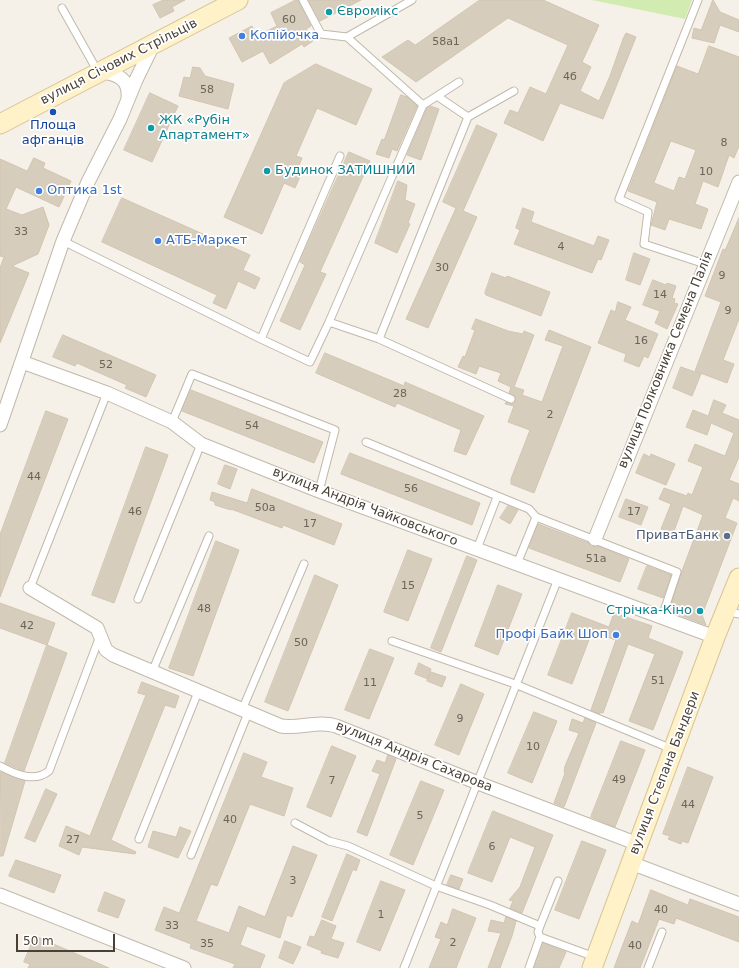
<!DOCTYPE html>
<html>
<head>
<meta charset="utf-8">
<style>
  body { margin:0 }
  #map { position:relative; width:739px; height:968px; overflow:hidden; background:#f5f1e8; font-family:"DejaVu Sans",sans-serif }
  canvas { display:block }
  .scale { position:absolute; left:16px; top:934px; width:99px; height:18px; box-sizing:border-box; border:2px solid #494136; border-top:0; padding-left:5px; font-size:12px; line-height:14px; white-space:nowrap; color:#494136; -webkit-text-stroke:3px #fff; paint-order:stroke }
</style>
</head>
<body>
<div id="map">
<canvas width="739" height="968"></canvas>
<div class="scale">50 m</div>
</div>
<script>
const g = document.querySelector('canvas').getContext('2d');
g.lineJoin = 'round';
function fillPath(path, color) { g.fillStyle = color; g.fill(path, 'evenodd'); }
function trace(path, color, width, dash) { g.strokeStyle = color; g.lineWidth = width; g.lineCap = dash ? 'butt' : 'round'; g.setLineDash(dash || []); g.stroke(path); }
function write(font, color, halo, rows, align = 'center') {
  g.font = font + ' "DejaVu Sans",sans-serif'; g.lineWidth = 3.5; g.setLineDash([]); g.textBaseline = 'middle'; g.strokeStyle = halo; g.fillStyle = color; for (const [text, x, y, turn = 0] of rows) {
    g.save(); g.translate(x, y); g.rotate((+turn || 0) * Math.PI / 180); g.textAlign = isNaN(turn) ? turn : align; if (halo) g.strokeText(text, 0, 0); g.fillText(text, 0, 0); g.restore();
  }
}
fillPath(new Path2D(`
  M592,0H692L685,19Z`), '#d1ebb0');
const building = new Path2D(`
  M164,0H185L172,7L174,11L160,18L153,5Z
  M296,0H298L311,26L306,29L313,41L304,47L302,44L270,64L263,51L242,62L229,38L252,26L257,36L277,26L271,13Z
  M309,0H361L320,21Z
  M480,0H543L599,25L582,62L591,67L580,91L599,101L610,76L623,39L626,33L636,37L603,119L560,103L543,141L504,123L510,110L518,113L530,87L546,94L568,45L508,18L416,82L382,57L408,40L415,45Z
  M713,0L720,12L739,20V32L720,25L714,43L692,38L694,28L701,30Z
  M709,46L739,57V146L734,158L729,155L718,187L703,181L695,204L708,209L701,229L669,219L665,230L651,225L657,202L628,191L677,66L698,74ZM671,141L696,150L685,179L679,177L674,191L654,183Z
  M316,64L372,89L356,125L317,108L296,156L302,158L297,170L302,172L295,188L284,183L262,234L224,217L284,83Z
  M193,67L200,68L205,76L234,84L228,109L179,96L184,77L190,78Z
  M150,93L178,106L152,162L124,150Z
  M401,95L407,97L417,106L397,151L392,149L389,158L376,154L382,139L384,140Z
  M430,106L439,109L421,160L407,155L427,108Z
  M477,125L497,134L463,211L477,217L428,328L406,319L456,208L443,202Z
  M349,152L370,161L320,272L326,274L300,330L280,321L305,265L300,262Z
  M34,158L45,163L43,168L71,181L59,207L16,187L6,209L22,215L43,207L49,225L38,254L12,266L29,273L0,343V268L4,257L0,256V159L27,171Z
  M398,181L407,185L405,200L415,204L408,223L410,224L397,253L375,243Z
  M122,198L250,255L243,270L260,278L255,289L238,281L226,309L213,303L217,295L102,242Z
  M523,208L534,212L531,222L594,246L598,236L609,240L601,260L598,259L592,273L514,244L520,230L516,228Z
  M739,218V319L723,360L734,364L727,383L695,371L721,302L705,296L723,249L725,250Z
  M634,253L650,259L640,285L626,280Z
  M492,273L506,278L507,276L550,292L541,316L486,295L485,293Z
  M653,280L666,285L667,283L676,286L672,298L675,299L674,303L678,304L667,329L655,323L660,311L643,305Z
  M618,302L631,307L625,320L658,334L648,358L644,356L639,367L624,361L626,354L598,343L611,310L615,312Z
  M476,319L508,331L523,334L524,331L534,335L514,387L524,390L522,395L542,402L563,346L545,340L549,330L591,347L534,493L511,484V479L530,430L508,422L514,406L505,404L506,402L512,404L516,399L515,396L509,393L511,387L498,381L501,373L479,366L476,374L458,367L463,356L465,357L475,330L472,329Z
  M63,335L156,375L146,397L125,388L127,385L77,363L75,366L53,357Z
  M325,353L404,386L405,382L484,416L466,455L454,451L461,430L397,403L395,407L316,373Z
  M681,367L701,374L692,396L673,388Z
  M191,390L323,442L314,463L182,411Z
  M714,400L726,405L722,413L739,420V457L729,480L739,484V501L733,498L725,518L737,523L702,615L706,625L669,611L682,571L703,515L683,506L673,534L661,529L671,504L659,499L664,488L687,496L688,493L692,495L703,467L688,461L695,444L725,456L734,433L711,423L707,435L686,427L693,410L708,416Z
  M46,411L68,419L0,597V535Z
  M146,447L168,455L114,603L92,595Z
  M350,453L480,503L472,525L341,474Z
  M644,454L650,457L651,454L675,464L666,485L636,473Z
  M225,465L237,469L230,489L218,484Z
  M252,489L342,524L334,545L283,525L282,528L231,509V510L215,505V502L210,500L212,492L247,503Z
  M626,499L648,507L641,525L619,517Z
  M508,506L518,510L510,524L500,518Z
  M538,524L588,543L592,547L598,546L629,559L620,582L529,548Z
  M216,541L239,550L193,676L169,668Z
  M408,550L432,559L408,621L384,612Z
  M467,556L477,560L441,652L431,648Z
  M647,566L671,575L663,598L638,589Z
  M315,575L338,585L288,711L265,702Z
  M498,585L522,594L498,655L475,646Z
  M0,603L55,623L47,645L0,628Z
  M572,613L609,627L614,613L652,626L648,638L683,652L653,730L629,721L655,654L628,644L603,713L600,712V714L591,710L616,640L592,632L572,684L548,675Z
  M47,645L67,653L24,771L5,763Z
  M370,649L394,658L369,719L345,710Z
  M419,663L431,669L428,679L415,674Z
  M431,672L446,677L442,687L427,681Z
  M142,682L179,696L175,708L165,705L111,840L136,852L135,854L82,847L79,855L59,846L66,826L90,836L146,695L138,693Z
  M461,684L484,694L459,755L435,745Z
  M534,712L557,721L532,783L508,773Z
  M585,718L596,723L564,807L554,803L565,773L564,772L565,766L579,733L569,730L572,719L583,723Z
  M621,741L645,750L615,827L591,817Z
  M332,746L356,756L331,817L307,807Z
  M244,753L267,762L261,777L293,788L284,816L250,804L217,886L211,884L196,921L229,933L239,906L265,917L293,846L317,855L292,917L287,915L280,938L247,926L240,945L265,955L260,968H233L235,964L190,948L191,944L155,930L164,907L179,913Z
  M388,755L396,759L367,836L357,832L380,774L372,771L377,760L385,763Z
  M688,767L713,777L688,843L682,841L681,844L668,839L670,836L663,834Z
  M1,772L25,781L3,856H0Z
  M421,781L444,790L413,865L390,855Z
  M46,789L57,794L35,842L25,838Z
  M493,811L553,835L522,913L510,908L513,901L509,900L520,887L535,847L510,837L492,882L468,873Z
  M180,827L191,831L178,858L148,847L153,831L176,837Z
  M582,841L606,850L579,919L555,910Z
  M347,854L360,860L356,871L353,869L332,921L322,917Z
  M16,860L61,875L54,893L9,876Z
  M451,875L463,879L459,889L447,885Z
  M381,881L405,890L380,951L357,942Z
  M651,890L688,905L690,899L739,917V942L676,918L674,924L659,919L640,968H614L632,921L638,924Z
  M105,892L125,900L118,918L98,911Z
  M453,909L476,918L456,968H429L441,939L435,937L441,922L447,925Z
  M506,917L516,921L512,936L500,968H488L501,933L488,931L491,920L504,923Z
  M322,920L336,926L331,939L344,943L338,958L321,953L322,951L307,945L310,936L314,937Z
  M35,936L109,968H28L30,964L24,962Z
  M285,941L301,947L293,964L279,958Z
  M543,943L566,952L559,968H534Z`);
fillPath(building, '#d7cdbd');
trace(building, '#d2c4b0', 1);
const lane = new Path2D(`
  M303,0L321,34L347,37L423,105
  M698,0L619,199L648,212L644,244L705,264
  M62,8L98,72
  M347,37L412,0
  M468,117L514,91
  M63,241L261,339L310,362L329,322L379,339L511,399
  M329,322L423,105L459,82
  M261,339L340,156
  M379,339L468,117L437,96
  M172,422L192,374L335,430L319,491
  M366,442L529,509L536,517
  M477,549L497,497
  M517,564L536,517L677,572L662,617
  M30,588L107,393
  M138,599L201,444
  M725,611L739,614
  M392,641L515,684L672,749
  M152,672L209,536
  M242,710L304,564
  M0,766C15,774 34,783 49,771L100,636
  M295,823L329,841L348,846L436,886L490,905L540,926
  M139,839L198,692
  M191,855L248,713
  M540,937L595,957
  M404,968L558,579
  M529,968L540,937L538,932L540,926L558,881
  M648,968L662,932`);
const street = new Path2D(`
  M99,72C117,73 130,79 128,98
  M22,362L107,393L172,422L201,444L319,491L715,637
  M0,425L63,241L88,182L120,119L136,80L153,45
  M595,539L739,182
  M30,588L97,628L106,650L113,655L281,726C300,729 318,720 336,726L478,783L638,844
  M631,863L739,904
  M0,895L184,968`);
const secondary = new Path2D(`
  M0,124L238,0
  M592,968L715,637L739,578`);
trace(lane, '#c1b9aa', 9);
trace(street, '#c1b9aa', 15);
trace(secondary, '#d7c596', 21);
trace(lane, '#fff', 7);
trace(street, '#fff', 13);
trace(secondary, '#fff1c8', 19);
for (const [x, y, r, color] of [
  [329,12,4,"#0f9aa8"],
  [242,36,4,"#3f7fe0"],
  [53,112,4,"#1a4fb4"],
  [151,128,4,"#0f9aa8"],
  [267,171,4,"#0f9aa8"],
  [39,191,4,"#3f7fe0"],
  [158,241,4,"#3f7fe0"],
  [727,536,4,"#5c6f8a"],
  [700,611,4,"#0f9aa8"],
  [616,635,4,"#3f7fe0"]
]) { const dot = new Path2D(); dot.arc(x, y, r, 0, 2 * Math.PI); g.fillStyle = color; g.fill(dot); trace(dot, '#fff', 1.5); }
write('11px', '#6c6458', null, [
  ["60",289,20],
  ["58а1",446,42],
  ["4б",570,77],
  ["58",207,90],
  ["8",724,143],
  ["10",706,172],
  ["33",21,232],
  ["4",561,247],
  ["30",442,268],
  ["9",722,276],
  ["14",660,295],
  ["9",728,311],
  ["16",641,341],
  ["52",106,365],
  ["28",400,394],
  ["2",550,415],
  ["54",252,426],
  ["44",34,477],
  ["56",411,489],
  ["50а",265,508],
  ["46",135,512],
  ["17",634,512],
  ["17",310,524],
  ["51а",596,559],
  ["15",408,586],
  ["48",204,609],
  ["42",27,626],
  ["50",301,643],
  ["51",658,681],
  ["11",370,683],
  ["9",460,719],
  ["10",533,747],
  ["49",619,780],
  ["7",332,781],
  ["44",688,805],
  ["5",420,816],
  ["40",230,820],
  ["27",73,840],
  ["6",492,847],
  ["3",293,881],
  ["40",661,910],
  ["1",381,915],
  ["33",172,926],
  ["2",453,943],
  ["35",207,944],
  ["40",635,946]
]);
write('13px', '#0d838f', '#fff', [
  ["Євромікс",337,12],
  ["ЖК «Рубін",159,121],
  ["Апартамент»",159,136],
  ["Будинок ЗАТИШНИЙ",275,171],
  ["Стрічка-Кіно",692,611,"right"]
], 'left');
write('13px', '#366cbe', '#fff', [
  ["Копійочка",250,36],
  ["Оптика 1st",47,191],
  ["АТБ-Маркет",166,241],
  ["Профі Байк Шоп",608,635,"right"]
], 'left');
write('13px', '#494136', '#fff', [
  ["вулиця Січових Стрільців",119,62,-27],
  ["вулиця Полковника Семена Палія",666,360,-68],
  ["вулиця Андрія Чайковського",365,507,21],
  ["вулиця Андрія Сахарова",414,757,22],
  ["вулиця Степана Бандери",665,773,-69]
]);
write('13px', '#164399', '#fff', [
  ["Площа",53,126],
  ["афганців",53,141]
]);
write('13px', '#4e5e75', '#fff', [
  ["ПриватБанк",719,536]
], 'right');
</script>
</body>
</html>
